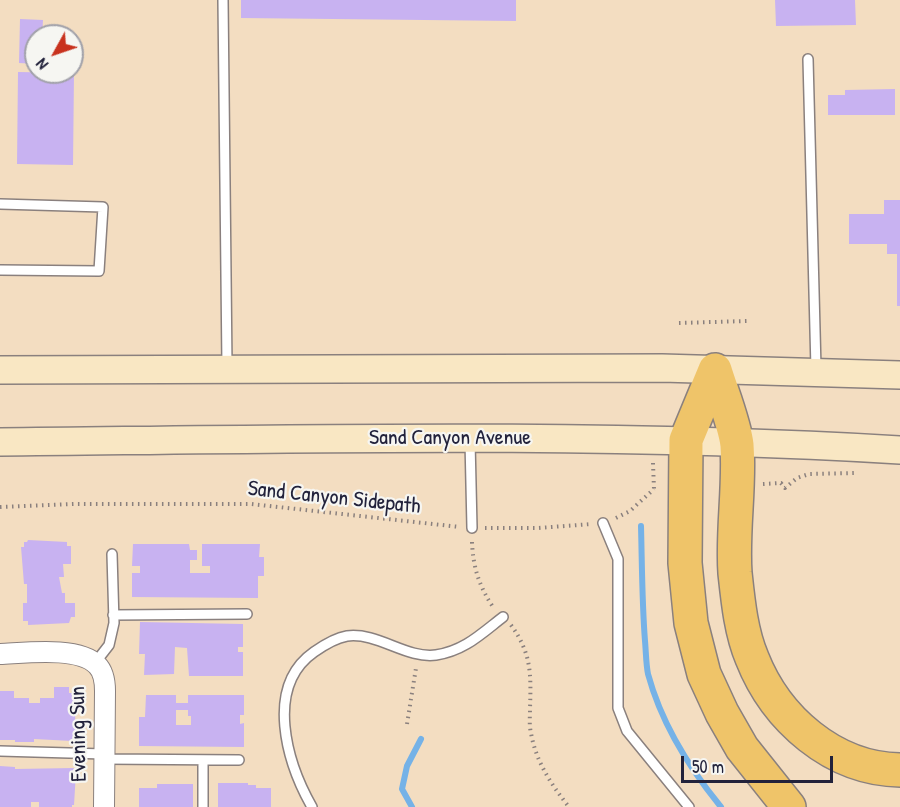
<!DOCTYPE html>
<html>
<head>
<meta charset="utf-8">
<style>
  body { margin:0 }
  #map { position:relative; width:900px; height:807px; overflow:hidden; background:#f3ddc1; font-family:"Patrick Hand",sans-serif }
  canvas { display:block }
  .north { position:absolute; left:24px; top:24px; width:60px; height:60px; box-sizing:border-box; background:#f6f6f2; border:2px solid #a1a1a9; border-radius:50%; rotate:230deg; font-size:16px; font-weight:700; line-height:24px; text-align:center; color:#22223b }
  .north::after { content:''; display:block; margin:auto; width:21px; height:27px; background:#c8321e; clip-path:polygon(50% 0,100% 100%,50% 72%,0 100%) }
  .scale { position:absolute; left:681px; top:756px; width:152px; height:27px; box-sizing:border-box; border:3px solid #22223b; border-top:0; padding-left:8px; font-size:18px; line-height:21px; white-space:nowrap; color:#22223b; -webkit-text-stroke:4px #f6f6f2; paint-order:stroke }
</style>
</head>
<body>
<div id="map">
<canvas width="900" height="807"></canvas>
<div class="north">N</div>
<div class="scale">50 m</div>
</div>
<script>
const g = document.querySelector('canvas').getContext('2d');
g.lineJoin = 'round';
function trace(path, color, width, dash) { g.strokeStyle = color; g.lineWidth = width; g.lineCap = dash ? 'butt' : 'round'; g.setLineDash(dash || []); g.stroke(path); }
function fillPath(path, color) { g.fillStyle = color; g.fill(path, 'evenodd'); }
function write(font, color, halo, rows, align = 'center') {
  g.font = font + ' "Patrick Hand",sans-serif'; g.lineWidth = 4.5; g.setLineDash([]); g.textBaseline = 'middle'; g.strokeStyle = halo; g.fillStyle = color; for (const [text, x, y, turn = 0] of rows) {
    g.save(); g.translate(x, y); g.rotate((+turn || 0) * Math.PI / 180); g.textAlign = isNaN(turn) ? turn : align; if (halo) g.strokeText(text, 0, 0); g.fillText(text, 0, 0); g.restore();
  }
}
trace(new Path2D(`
  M641,526C642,564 642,603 645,641C646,652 646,664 648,674C661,722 690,769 721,807
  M412,807L402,789L407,766L421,739`), '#75b2e7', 6);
fillPath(new Path2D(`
  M241,0H516V21L241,18Z
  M775,0H855L856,25L776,26Z
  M20,19L43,20L42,36H36V64L19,63Z
  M18,72L74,73L73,165L17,164Z
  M895,89V115H828V95H845V90Z
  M884,200H900V306H897V254H887V244H849V214H884Z
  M28,540L67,542V546H71V564H63L64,577H59L62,593H65V603H75V617H71L69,623L28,625V621H23V603H27V584H24L21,547H24V542H27Z
  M133,544H189L190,550H197V560H190V573H210V566H202V544H260L259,557H264V576H258V598L132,597V573H140V566H132Z
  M140,622L243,624V647H238V652H243V676H189L187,648L175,647L174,674L144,675L145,654H139Z
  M54,687H69V693H74L76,734H74L72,741L34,739V742H15V740H0V691H14V698H29V703H40V698H54Z
  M146,695H176V703H188V695H244V715H240V724L244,723V747L139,746V717H145ZM176,710H188V716H191V725H176Z
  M0,766L15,767V769L74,768V772H76L74,805H72V807H39V802H31V807H0Z
  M218,783H248V785H256V788H271V807H218Z
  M157,784H193V807H139V788H157Z`), '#c8b2f1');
const service = new Path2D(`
  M223,0L227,366
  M808,59L816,369
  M0,204L103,207L99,271L0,270
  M470,441L472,528
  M603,523L618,559V708L627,731L689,807
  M113,615L247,614
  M95,663L109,645L114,623L112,554
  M0,751L104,754
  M104,759L239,760
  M203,760V807
  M312,807C287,763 264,687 314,652C324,645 335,638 347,636C378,632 406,659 436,655C464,651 481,634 503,617`);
const minor = new Path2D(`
  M0,654C25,653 79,646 97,665C104,672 105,682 105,691L104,807`);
const secondary = new Path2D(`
  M0,370L662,368L900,375
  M0,442C300,439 600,432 900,450`);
const motorway = new Path2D(`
  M715,370C721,390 735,425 737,445C740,487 732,531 735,573C738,601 741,632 752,658C776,719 833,769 900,770
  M715,370L686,440L685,563L691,623L704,674L722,713L742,748L789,807`);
trace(service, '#8a807e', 12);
trace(minor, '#8a807e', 22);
trace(secondary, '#8a807e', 30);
trace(motorway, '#8a807e', 36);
trace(new Path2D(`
  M679,323L747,321
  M653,463L654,489
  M763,484L781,483L785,488L797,478L809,474L857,473
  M0,507L75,504H251L460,527
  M616,518L630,511L654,489
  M485,528H538L592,524
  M472,542C473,567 479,586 493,607
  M511,625C532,654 531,675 530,709C530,717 529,725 531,733C536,762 551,784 569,807
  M407,724L416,668`), '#8a807e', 4, [1.5, 4.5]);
trace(service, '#fff', 9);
trace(minor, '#fff', 20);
trace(secondary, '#f9e7c3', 27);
trace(motorway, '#efc469', 33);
write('22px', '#22223b', '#f6f6f2', [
  ["Sand Canyon Avenue",450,438],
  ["Sand Canyon Sidepath",334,498,6],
  ["Evening Sun",79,734,-91]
]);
</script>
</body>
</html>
